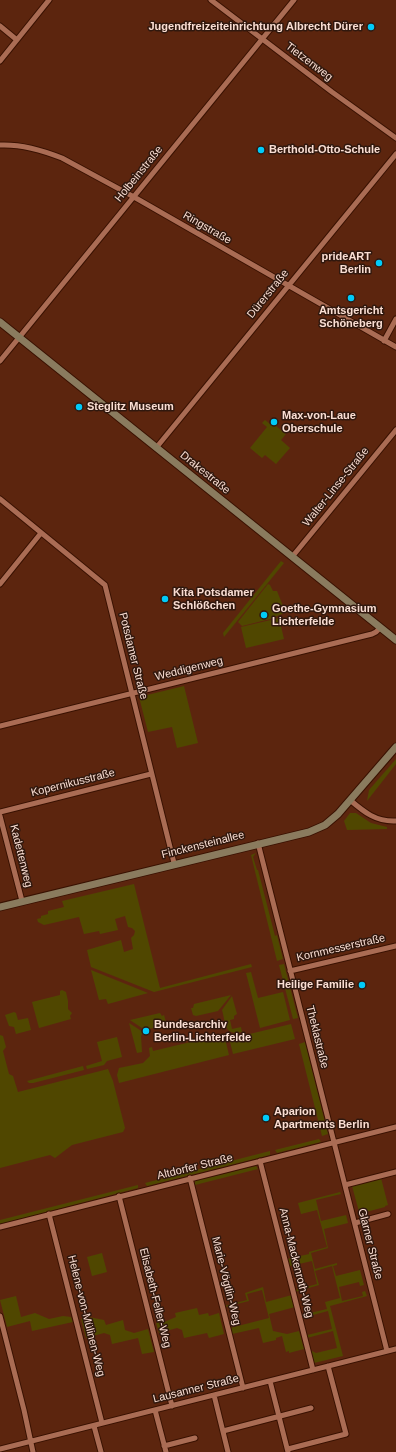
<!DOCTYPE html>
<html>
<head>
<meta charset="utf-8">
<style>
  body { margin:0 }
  canvas { display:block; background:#5c250e }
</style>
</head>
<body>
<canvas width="396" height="1452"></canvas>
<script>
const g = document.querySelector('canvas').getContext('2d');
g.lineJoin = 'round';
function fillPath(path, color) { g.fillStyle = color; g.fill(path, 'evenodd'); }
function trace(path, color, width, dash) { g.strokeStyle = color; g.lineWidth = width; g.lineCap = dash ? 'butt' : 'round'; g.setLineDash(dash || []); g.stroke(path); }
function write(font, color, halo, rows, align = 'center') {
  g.font = font + ' Helvetica,sans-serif'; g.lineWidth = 3; g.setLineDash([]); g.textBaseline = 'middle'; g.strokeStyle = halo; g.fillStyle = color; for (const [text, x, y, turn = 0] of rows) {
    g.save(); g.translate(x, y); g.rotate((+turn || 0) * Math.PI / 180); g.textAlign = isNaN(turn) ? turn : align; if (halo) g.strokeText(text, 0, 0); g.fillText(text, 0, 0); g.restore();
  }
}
fillPath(new Path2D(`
  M265,420L270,424L271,422L286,434L281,440L290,448L276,464L265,455L262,458L250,448L267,427L262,423Z
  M281,561L284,563L224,637L223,633Z
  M268,584L270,585L273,591H277L283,606L286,608C284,616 278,614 274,618L242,626L238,622Z
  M279,618L284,639L246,648L241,627Z
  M184,686L198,743L177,748L172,727L148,732L139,697Z
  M396,759V764L367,801L369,790Z
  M350,813H356L371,823L387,827V829L347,830L344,821Z
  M256,853L253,857L257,870H258L275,936L277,935L283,959L277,961L251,855Z
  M134,884L160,988L251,964L252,967L154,992L91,967L87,950L121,940L124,952L133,949L131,938L134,935L135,931L132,928L128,927L125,916L115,919L118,930L100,934L99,931L84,934L79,917L44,925L38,922L37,919L41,918V916L48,914V911L64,907L62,901Z
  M284,964L298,1018L293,1019L279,965Z
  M91,970L148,993L108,1004L106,999L99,1000Z
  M251,972L258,998L283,992L290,1020L260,1028L246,973Z
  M62,990L66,992L68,1001V1009L72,1013L70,1016L71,1019L39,1028L32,1002L60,995V991Z
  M231,995L218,1011L196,1016L193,1015L191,1008H193L194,1004Z
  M232,996L237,1014L234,1016V1019L230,1020L232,1029L241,1027L242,1032C224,1036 226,1024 222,1010Z
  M14,1012L16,1013L18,1020L28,1018L31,1030L16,1034L14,1027L9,1026L5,1015Z
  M160,1013L162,1016L164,1015L166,1022L165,1025L145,1030L130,1020Z
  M129,1023L143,1032L141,1036L142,1052L137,1053Z
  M291,1024L295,1039L233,1054L230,1042L233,1038Z
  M224,1034L229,1055L119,1083L117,1075L119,1068L143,1063L150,1056L149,1048L152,1047L153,1051Z
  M0,1035L3,1036L6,1047L3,1051L9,1074L13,1076L18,1092L108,1069L113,1081L125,1128L123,1132L72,1145L55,1158L50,1155L0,1168Z
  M117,1037L122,1057L107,1061L104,1065L87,1069L86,1066L102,1061L97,1042Z
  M305,1042L328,1134L322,1136L299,1044Z
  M83,1066L84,1070L33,1083H29L27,1081Z
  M319,1139L321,1142L277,1153L275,1150Z
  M270,1151V1155L147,1186L145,1183Z
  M256,1166L258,1169L195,1185V1181Z
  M381,1178L388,1205L385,1206V1207L366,1212L367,1217L361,1219L352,1186Z
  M138,1185V1188L0,1224V1220Z
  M340,1192L341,1194L316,1200L321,1221L346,1215L348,1223L324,1229L328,1248L311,1253L315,1269L337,1263V1265L333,1266L336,1276L360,1270L364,1285L360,1286L359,1282L339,1287L342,1301L363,1296L362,1292L365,1291L367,1296L330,1306L343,1356L314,1363L310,1351H312L316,1353L337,1348L333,1331L307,1338V1335L332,1329L328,1311L302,1318L301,1315L327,1309L325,1302L340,1298L332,1266L315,1271L319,1285L295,1292V1290L317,1284L312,1261L290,1266H289L287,1259L309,1254V1252L327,1247L317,1210L301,1214L298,1203Z
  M102,1253L107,1272L92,1276L87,1257Z
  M263,1287L266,1302L292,1295L295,1307L269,1314L273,1331L287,1334L299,1331L304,1349L289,1353V1351L286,1352L282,1336L276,1338V1340L263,1343L259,1328L232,1334L230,1328L269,1318L262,1290L247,1294L249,1301L225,1307L224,1306L247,1300L245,1293Z
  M16,1296L21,1317L35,1313L49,1319L63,1316L71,1317L73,1322L32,1331L30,1321L7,1327L0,1300Z
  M197,1308L199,1315L208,1313L209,1316L219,1313L224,1334L209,1338L207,1333L184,1338L182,1330L177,1328L159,1333L156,1323L164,1321V1322L176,1317L175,1313Z
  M89,1317L104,1320L106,1325L123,1320L125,1330L134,1333L148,1329L154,1352L142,1354L138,1338L112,1344L110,1335L104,1333L86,1338L81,1319Z`), '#504700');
const street = new Path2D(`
  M211,0L332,92L396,138
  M0,26L17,40
  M0,61L49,0
  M0,145C21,144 42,150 62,158L134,197L396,347
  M384,341L396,319
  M0,361L294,0
  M156,448L396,154
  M0,499L105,585L174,863
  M292,557L396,430
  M0,584L41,533
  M0,726L372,634L376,632L380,628
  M350,800C364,812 376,822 396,821
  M0,812L151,774
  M0,816L22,901
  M258,843L387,1351
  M290,971L396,946
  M260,1161L313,1370
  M190,1178L243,1388
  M345,1185L396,1172
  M119,1196L172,1406
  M49,1214L102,1423
  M355,1223L388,1214
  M0,1227L396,1127
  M0,1316L24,1410L33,1452
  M270,1381L288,1452
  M214,1395L228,1452
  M155,1410L166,1452
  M94,1426L101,1452
  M223,1431L311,1408
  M164,1446L195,1438
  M0,1449L396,1349
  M288,1449L346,1434L328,1366`);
const secondary = new Path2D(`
  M0,322L396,640
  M0,907L309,832L325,825L338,814L396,747`);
trace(street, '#391101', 7);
trace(secondary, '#391101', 9);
trace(street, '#aa6c54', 5);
trace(secondary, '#8a7b5e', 7);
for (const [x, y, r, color] of [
  [371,27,4,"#00cbf9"],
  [261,150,4,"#00cbf9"],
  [379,263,4,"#00cbf9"],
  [351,298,4,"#00cbf9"],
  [79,407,4,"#00cbf9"],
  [274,422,4,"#00cbf9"],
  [165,599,4,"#00cbf9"],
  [264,615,4,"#00cbf9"],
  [362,985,4,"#00cbf9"],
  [146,1031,4,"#00cbf9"],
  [266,1118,4,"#00cbf9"]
]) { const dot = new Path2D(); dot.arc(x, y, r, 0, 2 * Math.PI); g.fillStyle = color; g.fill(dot); trace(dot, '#30180e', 1.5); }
write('bold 11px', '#faded3', '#30180e', [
  ["Jugendfreizeiteinrichtung Albrecht Dürer",363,27,"right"],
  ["Berthold-Otto-Schule",269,150],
  ["prideART",371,257,"right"],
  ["Berlin",371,270,"right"],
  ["Amtsgericht",351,311,"center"],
  ["Schöneberg",351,324,"center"],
  ["Steglitz Museum",87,407],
  ["Max-von-Laue",282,416],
  ["Oberschule",282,429],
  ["Kita Potsdamer",173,593],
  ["Schlößchen",173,606],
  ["Goethe-Gymnasium",272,609],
  ["Lichterfelde",272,622],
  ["Heilige Familie",354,985,"right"],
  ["Bundesarchiv",154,1025],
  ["Berlin-Lichterfelde",154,1038],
  ["Aparion",274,1112],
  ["Apartments Berlin",274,1125]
], 'left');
write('11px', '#faded3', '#30180e', [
  ["Tietzenweg",309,62,37],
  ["Holbeinstraße",139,174,-51],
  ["Ringstraße",207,228,30],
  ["Dürerstraße",268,294,-51],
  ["Drakestraße",205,473,39],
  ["Walter-Linse-Straße",336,487,-51],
  ["Potsdamer Straße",133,656,76],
  ["Weddigenweg",189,669,-14],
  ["Kopernikusstraße",73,783,-14],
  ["Finckensteinallee",203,845,-14],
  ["Kadettenweg",21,856,76],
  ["Kornmesserstraße",341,948,-13],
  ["Theklastraße",317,1037,76],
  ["Altdorfer Straße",195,1167,-14],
  ["Glarner Straße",370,1244,76],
  ["Anna-Mackenroth-Weg",296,1263,76],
  ["Marie-Vögtlin-Weg",226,1281,76],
  ["Elisabeth-Feller-Weg",155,1298,76],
  ["Helene-von-Mülinen-Weg",86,1316,76],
  ["Lausanner Straße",196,1389,-14]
]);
</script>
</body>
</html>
